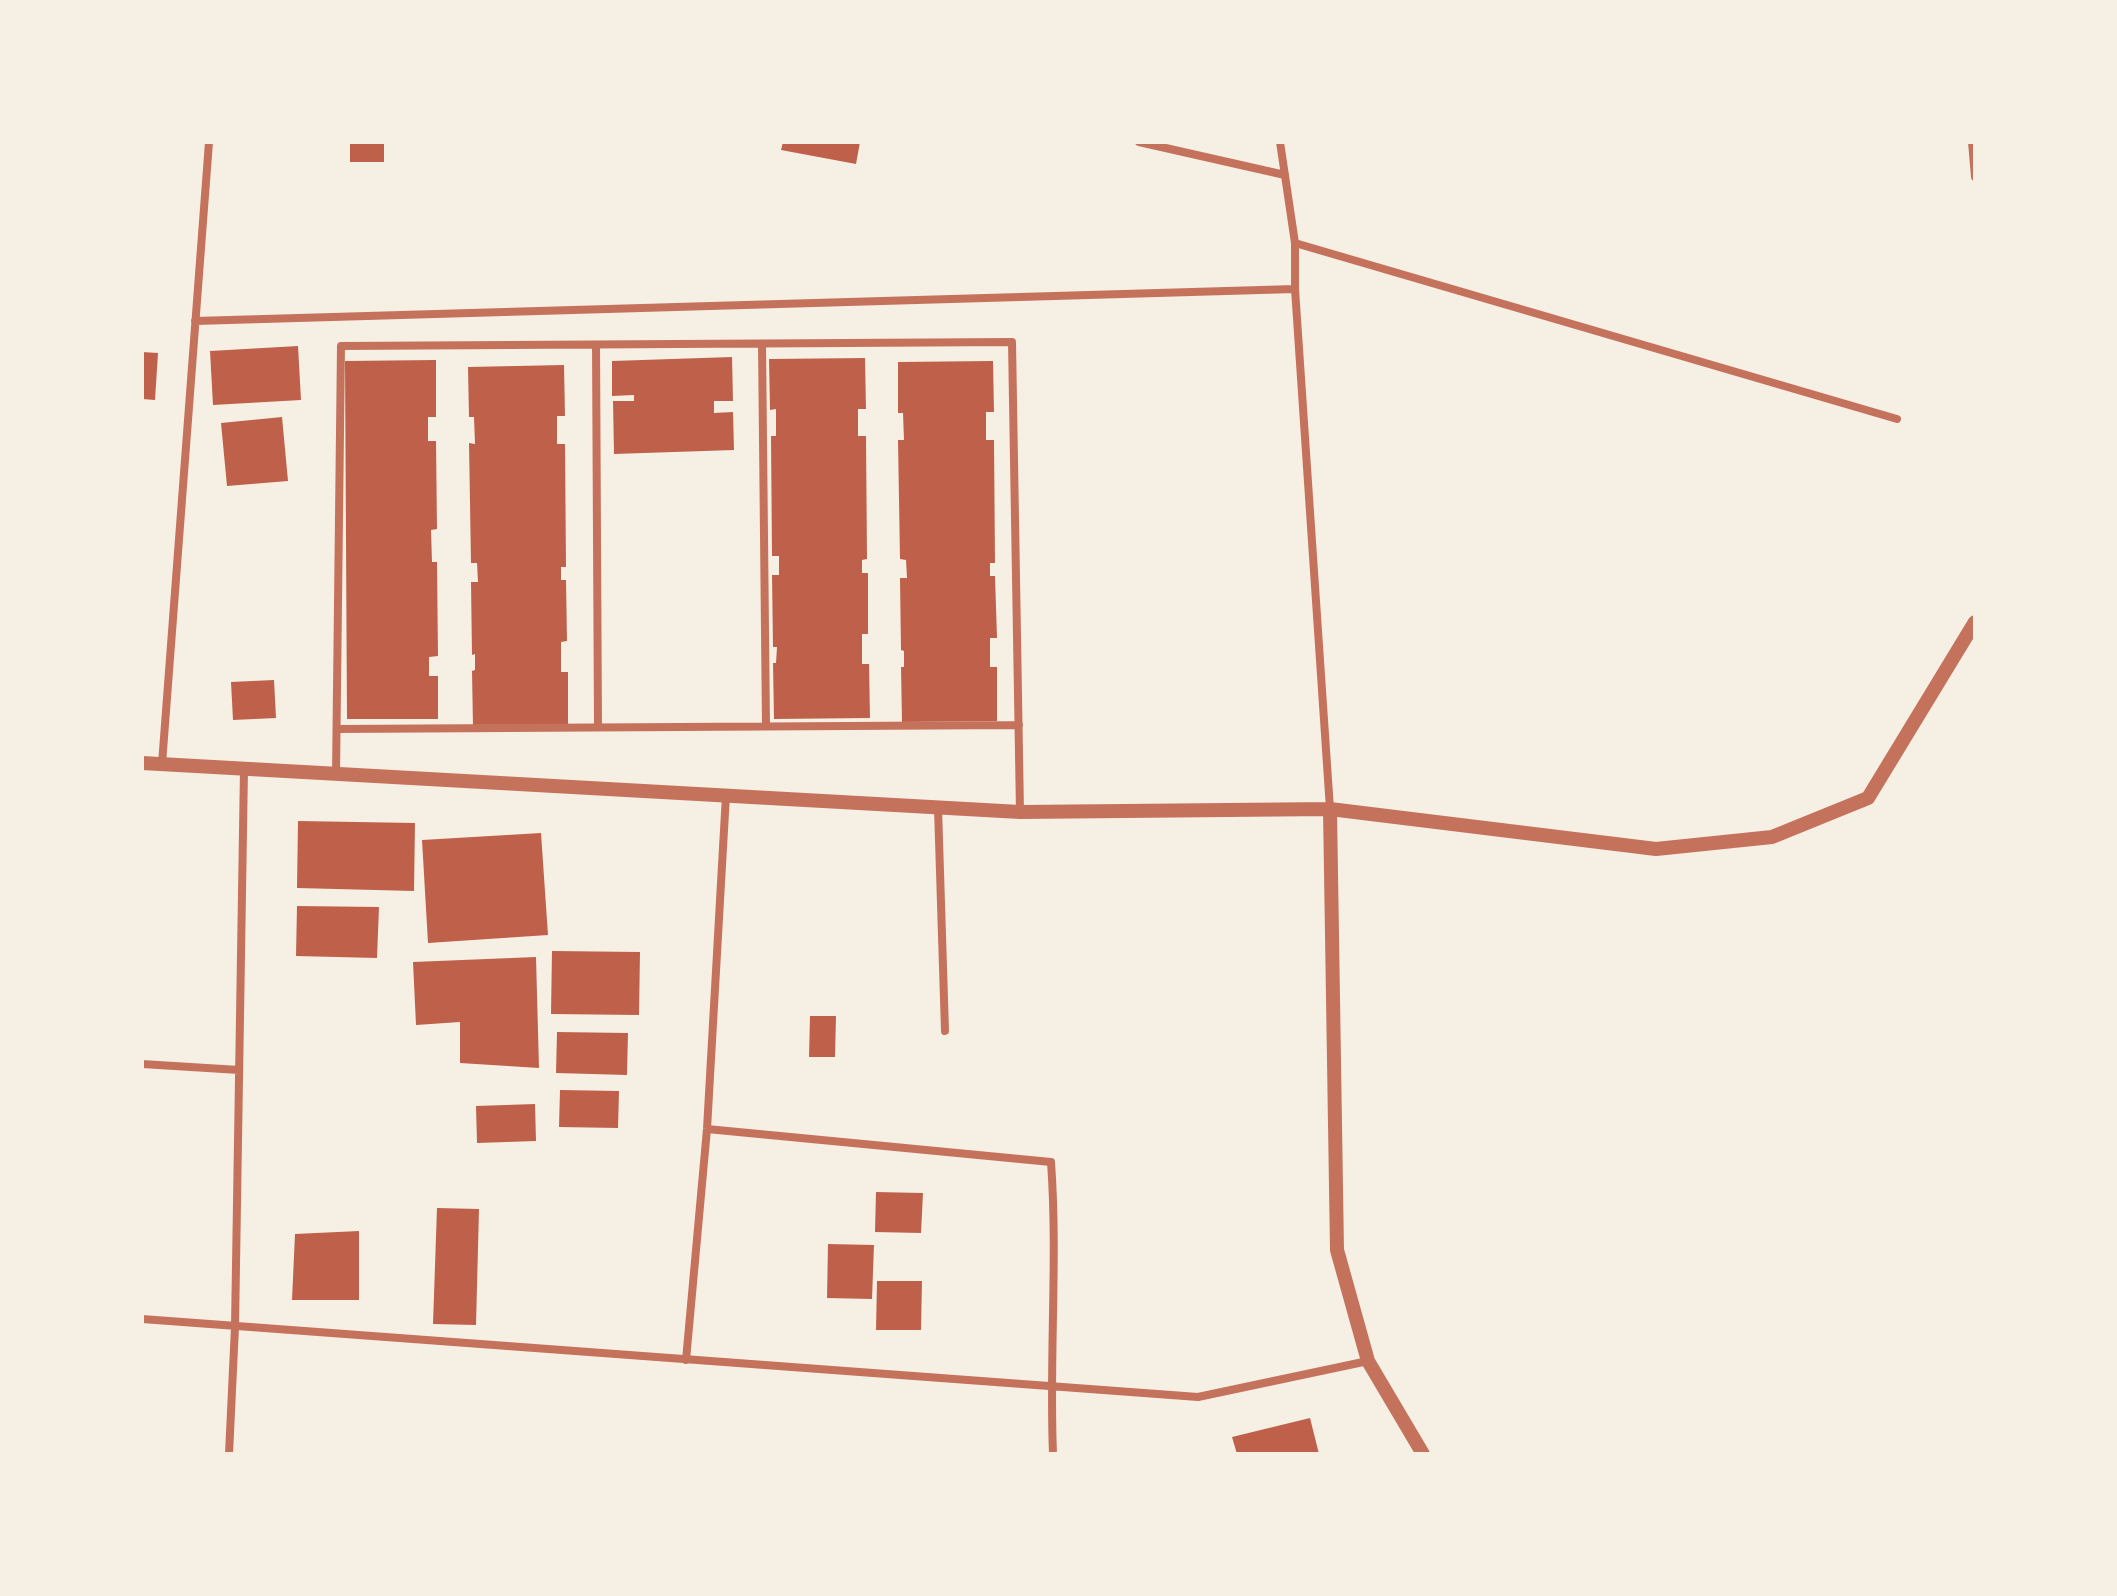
<!DOCTYPE html>
<html>
<head>
<meta charset="utf-8">
<style>
  body { margin:0 }
  #map { position:relative; width:2117px; height:1596px; overflow:hidden; background:#f6efe4; font-family:Helvetica,sans-serif }
  canvas { display:block }
  .frame { position:absolute; inset:0; border:144px solid #f6efe4; pointer-events:none }
</style>
</head>
<body>
<div id="map">
<canvas width="2117" height="1596"></canvas>
<div class="frame"></div>
</div>
<script>
const g = document.querySelector('canvas').getContext('2d');
g.lineJoin = 'round';
function fillPath(path, color) { g.fillStyle = color; g.fill(path, 'evenodd'); }
function trace(path, color, width, dash) { g.strokeStyle = color; g.lineWidth = width; g.lineCap = dash ? 'butt' : 'round'; g.setLineDash(dash || []); g.stroke(path); }
fillPath(new Path2D(`
  M350,142H384V162H350Z
  M783,142H860L856,164L781,150Z
  M298,346L301,400L213,405L210,351Z
  M142,352L158,353L155,400L142,399Z
  M732,357L733,401H714V413L733,412L734,450L614,454L613,401H634V395L612,396V361Z
  M865,358L866,409H858V436H866L867,559L862,560V573H868V634H862V664H869L870,718L774,719L773,663H776L777,647H773L772,575H779V556H772L771,436H776V409L770,410L769,359Z
  M436,360V417H428V441H436L437,529L431,530L432,562H437L438,656L429,657V676H438V719H347L345,361Z
  M993,361L994,412H986V440H994L995,563H990V576H995L997,638H990V667H997V721L902,722L901,667H904V651L901,650L900,578H907L906,560L900,559L898,440H904L903,413H898V362Z
  M564,365L565,416H557V444H565L566,567H561V580H566L567,641L561,642V672H568V726L473,727L472,671L475,670V654L472,655L471,582H478L477,563H471L469,443L475,444L474,417H469L468,367Z
  M282,417L288,481L227,486L221,423Z
  M274,680L276,718L233,720L231,682Z
  M298,821L415,823L414,891L297,888Z
  M541,833L548,935L428,943L422,840Z
  M297,906L379,907L377,958L296,956Z
  M552,951L640,952L639,1015L551,1014Z
  M536,957L539,1068L460,1063V1022L416,1025L413,962Z
  M810,1016H836L835,1057H809Z
  M557,1032L628,1033L627,1075L556,1073Z
  M560,1090L619,1091L618,1128L559,1127Z
  M535,1104L536,1141L477,1143L476,1106Z
  M876,1192L923,1193L921,1233L875,1232Z
  M437,1208L479,1209L476,1325L433,1324Z
  M359,1231V1300H292L295,1234Z
  M828,1244L874,1245L872,1299L827,1298Z
  M877,1281H922L921,1330H876Z
  M1310,1418L1319,1454H1237L1232,1437Z`), '#bf614a');
trace(new Path2D(`
  M1139,142L1285,175
  M1280,142L1295,243V289L1330,809
  M1972,142L1975,177
  M1295,243L1897,419
  M195,321L1295,289
  M762,344L766,726
  M596,345L598,727
  M337,729L1019,725
  M162,764L209,142
  M336,774L341,346L1012,342L1020,812
  M938,808L945,1031
  M142,1064L239,1070
  M707,1129L1051,1162C1058,1259 1049,1357 1053,1454
  M142,1319L1198,1397L1368,1361
  M686,1360L707,1129L726,795
  M229,1454L235,1327L244,769`), '#c5725c', 8);
trace(new Path2D(`
  M142,763L1020,812L1330,809L1656,849L1772,837L1868,798L1975,622
  M1330,809L1337,1250L1368,1361L1423,1454`), '#c5725c', 14);
</script>
</body>
</html>
